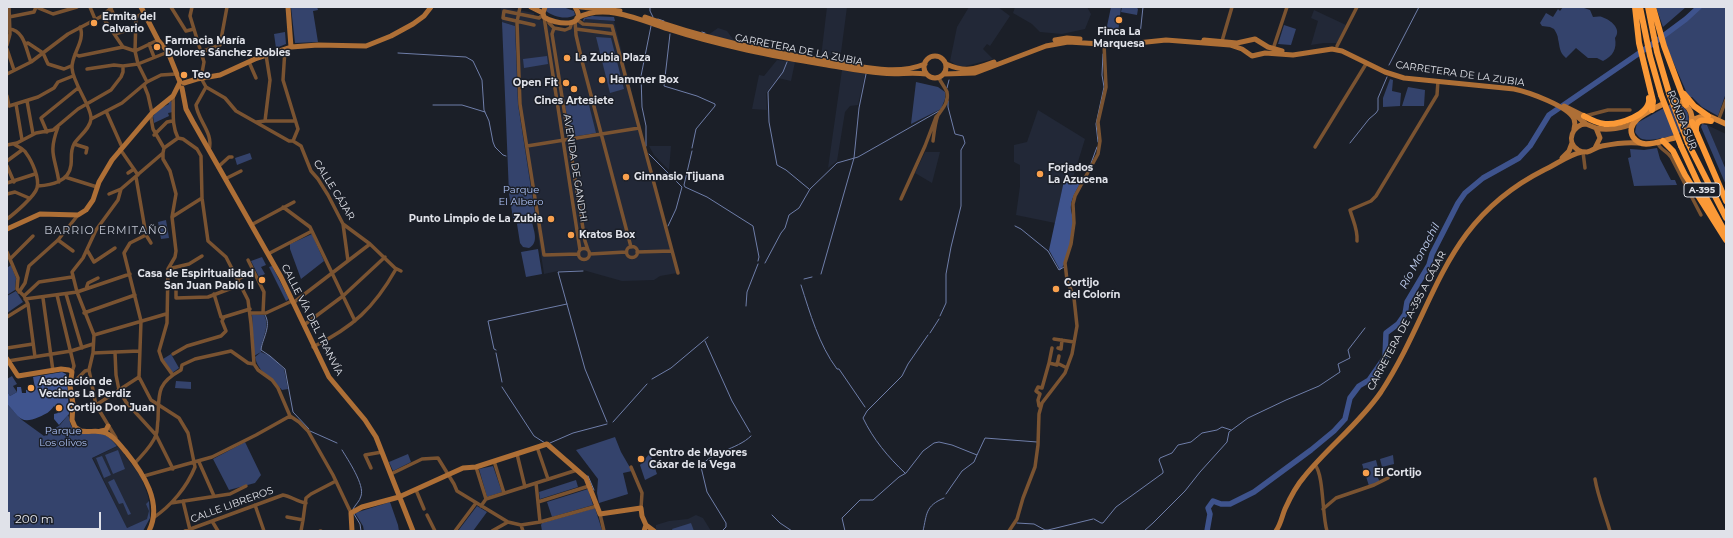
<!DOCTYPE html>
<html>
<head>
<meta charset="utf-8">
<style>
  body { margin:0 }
  #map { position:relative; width:1733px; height:538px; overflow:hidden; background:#1b1f28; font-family:Montserrat,sans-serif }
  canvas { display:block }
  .frame { position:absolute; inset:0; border:8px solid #e0e2e9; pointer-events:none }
  .scale { position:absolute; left:8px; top:512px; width:93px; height:18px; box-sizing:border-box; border:2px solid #e0e2e9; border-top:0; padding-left:5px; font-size:12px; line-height:14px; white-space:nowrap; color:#e0e2e9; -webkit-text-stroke:3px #1b1f28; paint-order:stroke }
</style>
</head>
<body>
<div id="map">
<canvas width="1733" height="538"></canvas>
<div class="frame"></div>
<div class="scale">200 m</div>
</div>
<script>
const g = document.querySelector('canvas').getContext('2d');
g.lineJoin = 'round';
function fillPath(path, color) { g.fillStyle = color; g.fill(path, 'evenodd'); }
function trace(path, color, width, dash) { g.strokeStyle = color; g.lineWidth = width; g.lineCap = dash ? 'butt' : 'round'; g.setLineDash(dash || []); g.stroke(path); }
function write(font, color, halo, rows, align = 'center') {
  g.font = font + ' Montserrat,sans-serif'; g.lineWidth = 3; g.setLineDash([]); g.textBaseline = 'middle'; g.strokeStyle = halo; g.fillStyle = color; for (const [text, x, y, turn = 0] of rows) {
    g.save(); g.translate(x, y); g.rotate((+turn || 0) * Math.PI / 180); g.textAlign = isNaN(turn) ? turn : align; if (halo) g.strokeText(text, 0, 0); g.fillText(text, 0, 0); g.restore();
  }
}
fillPath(new Path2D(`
  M501,7L534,13V15L555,30L568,31L576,21L584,23L585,19L614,21L677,273L660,276L654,280L622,281L583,270L558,271L544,274L518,104L515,26L502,22Z
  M827,7H847L840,60L833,59V55H829L828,58L821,57Z
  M969,7H998L1010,16L990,46L987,44L983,49L993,59L962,67L956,65L950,61L957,27Z
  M1015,7H1087L1091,14L1085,29L1062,34L1040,32L1032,24L1013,13Z
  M1314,10L1346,25L1337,43H1324L1311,45L1318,21L1311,18Z
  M718,28L727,31L735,42L708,35Z
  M777,60L795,62L791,81L778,78L766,93L767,110L752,109L759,75L764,76Z
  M842,70L865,74L858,105L850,106L845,112L837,161L828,168Z
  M1038,110L1085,139L1073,178L1065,176L1055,223L1016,215L1020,186V165L1014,162V145L1027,142Z
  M1707,125L1726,134V158L1723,164Z
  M649,146H671L669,170L654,155Z
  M925,152H940L932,183L915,173Z
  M118,446L141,477L148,496L150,510V518L127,528L93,458Z
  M696,515L703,518L711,531H656V525L669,521L688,519Z`), '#222837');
fillPath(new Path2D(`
  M291,7H317L318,10L313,11L318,42L295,43Z
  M563,7L574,11L575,15C566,20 554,17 546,11L547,8Z
  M1111,7H1121L1118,33L1106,31Z
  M1122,7L1137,8L1138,9L1137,15L1121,12Z
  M1563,7H1581L1590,10L1593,17C1596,17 1599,16 1602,17C1611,20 1622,29 1615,38C1617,49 1613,56 1603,61L1597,58H1588L1576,48L1566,58C1559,52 1560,47 1558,39C1558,36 1556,32 1554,29L1550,27L1542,26L1540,23L1546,13L1553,17L1558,9L1560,11Z
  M1656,7H1686L1663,27Z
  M1701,7H1726V93L1718,116L1702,107L1692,97L1689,98L1667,48L1664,38Z
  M592,16L614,17L615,21L585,19L584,22L583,20L584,18Z
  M502,22L515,26L518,104L535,214L525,216L532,222C534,231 539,243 529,248L523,247L520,243L517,224L521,217L513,218L509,194Z
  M1284,25L1296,29L1291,45L1278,44Z
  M285,32L286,44L276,48L274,34Z
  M596,37L611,38L624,89L610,93Z
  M547,56L548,64L524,68L523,59Z
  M1390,79L1393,80L1392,91L1401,93L1400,106L1383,107V98Z
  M916,82L938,87L945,92V99L941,109L911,124Z
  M1408,87L1425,90L1424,106H1402Z
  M171,101L172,102L173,112L168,113L169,116L154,123L153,116L162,105L163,107L169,104L168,102Z
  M588,101L596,133L571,137L565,105Z
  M1671,104C1687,104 1692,115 1687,129C1679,135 1652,142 1642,139C1639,138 1637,135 1635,132L1637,123Z
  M1702,124L1707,125L1726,170V185L1701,127Z
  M1657,148L1660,159L1671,180H1675L1677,185L1634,186L1628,158L1631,157L1630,149L1644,150Z
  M250,153L252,159L237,165L235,158Z
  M166,220L169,238L161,239L158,222Z
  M312,234L324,261L301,279L290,249V244Z
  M538,249L542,274L526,277L521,252Z
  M262,257L266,265L261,267L265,274L259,277L251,261Z
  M11,265L16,278L15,290L7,295V268Z
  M272,266L289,299L286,301L269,267Z
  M16,291L23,302L7,313V296Z
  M252,314L264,315C271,327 260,340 261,352L254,356Z
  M261,352L270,356L284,369L288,389L282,390C272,377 258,373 255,357Z
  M171,354L179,368L172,373L163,359Z
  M12,376L17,384L13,386L17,392L10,396L7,391V379Z
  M176,381L191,382V389L175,388Z
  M7,404L22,420L44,436L60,425L68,415C70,418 69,423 72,427C79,438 95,430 105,435C110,437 114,443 117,446L92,458L127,528L147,519L149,511L146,504L149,501L150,518L143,531H7Z
  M615,437L621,452L632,471L623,473L628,494L599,503L597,493L598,479L576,450Z
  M245,442L261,475L255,483L229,490L213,459Z
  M118,450L125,469L113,474L105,455Z
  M650,453L657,474L645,480L640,465Z
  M408,454L411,462L393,471L389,462Z
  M1393,455L1394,464L1382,467L1380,459Z
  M102,456L111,475L104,478L96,458Z
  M1376,460L1378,468L1374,470L1380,482L1369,486L1362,464Z
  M493,466L502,492L487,497L479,469Z
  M114,479L131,514L128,515L123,503L119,504L108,482Z
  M576,480L578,487L540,499L539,492Z
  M588,489L593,505L552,517L547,502Z
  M390,502L398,525L399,531H364L363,526L355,513Z
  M477,506L487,512L473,531H458Z
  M595,508L602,530L601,531H542L541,525L542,523Z
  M691,523L694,531H673L672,529Z`), '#34436c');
fillPath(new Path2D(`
  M1065,176L1082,180C1078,188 1072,196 1071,205C1070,210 1073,216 1073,221C1074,233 1069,262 1060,270L1049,250Z
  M62,372L66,374L67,378L69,414L59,425L54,419V414L58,413L54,406C50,412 46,414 39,417C20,425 20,417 7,404V391L10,396L17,392V387H21L22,393H26V390L35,388L33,377Z`), '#3f548e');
trace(new Path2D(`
  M650,7V11L653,17
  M658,19L664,21
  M702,32L705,33
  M670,34L664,86L697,96L715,104V106L696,129L692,148
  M1140,35L1143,7
  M398,53L466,57L473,61L482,80L484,110L489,121L493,142L495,147L503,155L506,156
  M787,62L783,72L768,92L769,122L777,165L786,170L809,189
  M1389,65L1419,7
  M947,88L949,80
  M433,105H462L485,112
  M1098,142L1096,124L1104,87L1102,75L1103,54
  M1350,143L1369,119L1376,113L1378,110V98L1387,77
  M646,146V126L642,107L641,76L651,26
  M692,151L684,185L685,187L707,197L753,226L759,257L758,261
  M649,154L682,187L676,209L668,226
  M1090,166L1097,147
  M1015,226L1021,229L1048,251L1059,270L1064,267
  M765,263L781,233L785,228L789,215L799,208L810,189L837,163L858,157L939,111
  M583,271L558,272L585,369L607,422
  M821,274L854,158L859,108L866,74
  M804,279L812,277
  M801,285C810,313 819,345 837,369H839L865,407
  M746,306L747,292L758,264
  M265,315C272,326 262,339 261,350L270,356L285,369L293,412L309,429
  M940,316L946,303V274L951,247L961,206V150L965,143L963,136L955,134L948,107V101
  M930,333L939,319
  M705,341L732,401L750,432
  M496,350L494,349L488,321L567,304
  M496,353L502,382
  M652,379L671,368L708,337
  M502,387L534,436L545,443
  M613,422L647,384
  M310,431L337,443
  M550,443L573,433L607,424
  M342,450C348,460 365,485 361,496C360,501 355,505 353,509
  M905,473C888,457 873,439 863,418L867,411L902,376L908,364L928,335
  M588,476L594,490
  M946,494L962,471L974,462L977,455
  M354,514L360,524L361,531
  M772,515L780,523L792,531
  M1094,519L1101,523H1103L1116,507L1163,473V471L1159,460L1160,458L1172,453L1178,445L1191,442L1202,433L1217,430L1222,427L1231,430
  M1017,523L1034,524L1045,530H1048L1093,519
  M722,531L726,527V523L707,492L701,467C709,452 737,450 751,436
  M845,531L842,518L860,500H873L899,477L906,473L923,451L934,443L939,442L952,445L977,455L985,438L1037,442
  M923,531C927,514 925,506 944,498
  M1144,531L1153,523L1185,491L1200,472L1227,442L1229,432L1248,418L1286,400L1319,386L1340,372L1338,364L1350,358L1348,350L1365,328`), '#6f7ea9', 1);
trace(new Path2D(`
  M1207,531L1210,514L1208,508L1213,501L1221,504H1230L1254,492L1311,450L1334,431L1345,419L1350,398L1359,386L1369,380L1385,357L1386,333L1398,324L1405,314L1407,302L1429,265L1432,254L1458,203L1465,193L1483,178L1519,158L1530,146L1549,115L1651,45L1686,19L1699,7`), '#3e538d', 5.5);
trace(new Path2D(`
  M36,7L53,14L77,7
  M90,7L95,19
  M171,7L186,31L194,29
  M192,7L190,16L204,62L201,78L206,87L225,98L236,111L289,141H293L301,146L311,171L318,179L328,195L343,224L370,244L395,268L401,271
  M520,7L517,22L520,104L544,255L578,254
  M111,9L114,15
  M144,13L136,17L135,51L138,64L147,82
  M102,16L123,47
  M9,17L34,12L36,7
  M544,17L580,250
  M576,19L583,24L612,26L678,273
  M549,20V23L554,28L565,30L570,28L572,22
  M575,20L576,35L582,61L631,247
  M534,25L503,18L504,11L539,18L543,15
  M554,28L552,34L585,241L588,250
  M9,29C25,30 26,51 31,62
  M576,29L614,34
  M115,34L137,27
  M1222,41L1232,7
  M25,44L28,43L43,53L48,64L64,69L71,66
  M149,44L154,57
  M7,45L10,34L9,7
  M1337,46L1357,7
  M7,49L14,70
  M285,49L283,80L298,129L293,141
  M1273,49L1287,7
  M135,51L158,40
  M201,52L220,45L227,7
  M75,54L79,56L123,47L135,51
  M249,62L256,78
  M138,64L168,52
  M87,69L114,65L123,66L138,64
  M7,74L31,62L68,34L102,16L112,7
  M144,85L148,95L152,113L151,118L153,129L164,148
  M206,87L196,105C198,121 214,133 209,150
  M7,96L9,106L38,97L54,88L58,82L73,76
  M173,96C174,111 171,124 178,138
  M27,101L33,134
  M16,104L22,140
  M106,111L122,147
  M1585,116L1608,110H1630
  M91,119L122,103L147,82L161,75L176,74
  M265,121L270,80L266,55
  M1718,121L1726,100
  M256,122L265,121H295
  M58,127C48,154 55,156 59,182
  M47,132L41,118L78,88
  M154,135L167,122L172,121
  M178,138L183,139L197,149L201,156L202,198L208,241L226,257L248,300L251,324L254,364L258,370L272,380L278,388L290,416L299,422L308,431L333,475L351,513
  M933,141C934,133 935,123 938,115C943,108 949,102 947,92C945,87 941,83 939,78
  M1657,142C1660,150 1667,151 1671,157L1701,215
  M74,144L87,148L86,153
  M7,145L17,143L36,133L53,130L78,109L111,90L121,77L123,72V66
  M527,146L639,128
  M1315,147L1366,64
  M120,149L138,175
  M1583,152L1585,168
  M163,153V159L170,171L176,194L172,217L176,251L175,257L168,269L167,323L159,351L162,360L172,374
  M7,161L22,150
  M7,166L14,182
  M218,167L229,157H232
  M128,173L134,169
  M65,177L97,187
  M136,177L146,235L151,243
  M225,179L241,171
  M7,183L35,174
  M38,186C51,185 69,182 71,165C72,158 70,151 74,144C79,136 90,129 91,119C92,107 73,84 72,68C71,55 86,40 80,27
  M7,194L15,192L29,198
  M109,194L121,189
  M901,199L925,146L936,117L938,115
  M283,207L310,227L355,321
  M172,217L202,198
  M7,219C14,214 35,196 37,188C40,179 32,161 26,153C24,149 18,147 14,144
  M343,224L348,261
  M251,225L294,202
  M146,235L130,243L124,253L141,321L139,377L151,400L179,418L188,433L195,467C187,487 171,506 153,518
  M58,240L73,251
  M1357,241C1358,229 1353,221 1350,210L1371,201L1376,196L1437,95L1438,81
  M626.5 252a5.5 5.5 0 1 1 11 0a5.5 5.5 0 1 1-11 0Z
  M578.5 254a5.5 5.5 0 1 1 11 0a5.5 5.5 0 1 1-11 0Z
  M87,250L94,262L115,248
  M7,252L18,278L17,289L24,296L28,304L35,357
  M637,252L672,251
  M268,254L312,231
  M590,254L626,252
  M10,259L33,236
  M248,260L264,292L263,313
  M168,269L189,264L202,256
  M238,279L254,272
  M167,286H176V298L208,297L240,285
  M86,289L88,283L98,278
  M19,292L25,283L29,266L58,240L78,215
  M66,294L82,348
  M214,294L221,317H224
  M57,295L74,366L72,372
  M24,296L39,282L72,277
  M43,298L53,371
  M25,299L77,292L130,274
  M293,303L370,244
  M84,313L135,295
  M250,313H266L292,301
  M7,317L28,304
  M304,325L343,296L385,257
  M94,335L166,314
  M1054,339L1074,342
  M313,347C353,327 374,308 396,269
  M7,348L33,344
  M1052,348L1049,363L1057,365L1059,356
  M1058,348L1061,349L1062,340
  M115,352L116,375L119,390L126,402L156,435L173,469
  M93,353L139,351
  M173,354L187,346L221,336L226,331L222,321L224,317L250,309
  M8,361L71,351L93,344
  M1057,363L1067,368
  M89,370L93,353L94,335L77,292L72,272L83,258L96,230L118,200L121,189L163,153L164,148L178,138
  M89,370L96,405L116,438
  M70,386L85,371L89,370
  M96,405L139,377
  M1041,407L1039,406L1038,400L1040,394L1036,391L1038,387L1042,388L1049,363
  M537,447L548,479
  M517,454L525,487
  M494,461L504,493
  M199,462L214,496
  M135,463C142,455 152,446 156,435C158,430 157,425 158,420C159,393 156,384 181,370L182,365L195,359L231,351L248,363L254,364
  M1315,465C1324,475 1322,516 1327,531
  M476,467L486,499L481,506
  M631,467L642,493L641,508
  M371,468L365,455L382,452
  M391,474L422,459L438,458L454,484L457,491L508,522L521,525L540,522L597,506
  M144,476L212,457L256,435L290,416
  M1595,479C1598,497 1605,513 1610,531
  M536,483L540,522
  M416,490L424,509
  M486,499L577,470
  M183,501L190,530
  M538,502L589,486
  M171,503L230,494L246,486
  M255,505L264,531
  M1323,509L1336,498L1374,485L1388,478
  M600,514L604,531
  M427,515L435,531
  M287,517L303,520L306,498L311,494L336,481
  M212,521L218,531
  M521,525L523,531
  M185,531L283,495C291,496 297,502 306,503
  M301,531L303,520
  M320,531H321
  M455,531L476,503
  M492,531L508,522
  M1009,531L1017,519L1023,498L1035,467L1038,445L1039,414L1042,403L1065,373L1072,354L1077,326L1074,298L1067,280L1065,263L1071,244L1074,223L1073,204L1075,196L1098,154L1100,141L1098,122L1106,87L1104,44`), '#7a5331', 3.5);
trace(new Path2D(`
  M141,7L158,40L168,52L180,82
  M288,7L291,47
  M531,7L543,13
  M545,7L543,13L544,17C555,25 589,28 575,7
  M581,7L620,11
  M645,17C705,39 768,52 832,62C862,66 895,76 925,64
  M577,18C605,3 641,20 668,29C720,46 773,56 827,65C845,68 863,72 881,73C896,75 911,72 926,74
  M1055,40L1067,38L1080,39
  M1204,40L1237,43L1255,39L1268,47L1282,51
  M924 67a11 11 0 1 1 22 0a11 11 0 1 1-22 0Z
  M946,64C966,73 975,69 994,62
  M944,74L975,73L1046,46L1068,42L1118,45L1166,40L1230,45L1242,49L1252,56L1265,53L1293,55L1332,49L1342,51L1385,72L1404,78L1514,89C1528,92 1568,106 1574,119C1575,122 1575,126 1574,129
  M184,83L197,79L220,75L255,59L291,47L318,45L366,46L391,36L413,24L424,16L431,7
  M182,88L186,109L193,122L281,277L329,377L365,420L376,437L413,531
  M1564,106L1584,116
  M1572,112L1586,124
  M1596,128C1607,131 1624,128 1634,123
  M1595,148L1600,138L1596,128L1586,124C1573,124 1565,142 1578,150C1581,152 1584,152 1587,152C1592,151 1596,147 1602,146C1612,144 1629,142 1639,143
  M1562,158L1569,151L1572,143
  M7,229L40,214L78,215L86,210L93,200L99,182L112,160L152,113L173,96L180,82
  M7,359L18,376L61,369L69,370L72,372L70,386L73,404L72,420L75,427L81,431C89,433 97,429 106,433C115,437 119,444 126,452C143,473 163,503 149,531
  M101,431L106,430L108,426
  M646,525L654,531
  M352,531L351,513L362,507L399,497L463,468L476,467L547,444L586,478L600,514L641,508L642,516L646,525
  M644,531L646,525
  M1276,531C1281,524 1282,516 1285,509C1290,498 1296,486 1304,477C1328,447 1359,424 1381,392C1437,306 1441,222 1544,170C1557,164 1568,155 1582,152`), '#ae6f36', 5);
trace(new Path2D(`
  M1675,101C1691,103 1697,119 1687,132
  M1661,105C1650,111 1624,121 1633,137C1636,141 1641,144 1646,144C1655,144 1665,140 1674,138
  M1704,114L1726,124
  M1692,120L1700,117L1709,120`), '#d68538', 5.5);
trace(new Path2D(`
  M1635,7L1639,43L1653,101L1652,110
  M1640,7L1650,56L1661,95
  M1648,7L1657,52L1669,93
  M1653,7L1664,46L1686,105
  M1684,94L1694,106L1708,116
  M1584,116C1591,120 1597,123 1605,124C1619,125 1651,115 1649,98
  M1692,122L1726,201
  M1696,131C1695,120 1702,119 1711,121
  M1663,141L1673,151L1685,175L1726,240
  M1688,143L1726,218
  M1681,146L1698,183L1725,232`), '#fb9937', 6);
trace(new Path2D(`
  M1669,93L1688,143
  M1661,95L1681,146`), '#fb9937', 6);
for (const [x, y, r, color] of [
  [1119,20,4,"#f9a04d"],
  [94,23,4,"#f9a04d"],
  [157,47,4,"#f9a04d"],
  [567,58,4,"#f9a04d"],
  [184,75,4,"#f9a04d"],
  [602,80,4,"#f9a04d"],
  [566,83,4,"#f9a04d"],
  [574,89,4,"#f9a04d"],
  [1040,174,4,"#f9a04d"],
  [626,177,4,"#f9a04d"],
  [551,219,4,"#f9a04d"],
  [571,235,4,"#f9a04d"],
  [262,280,4,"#f9a04d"],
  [1056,289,4,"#f9a04d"],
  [31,388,4,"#f9a04d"],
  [59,408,4,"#f9a04d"],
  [641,459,4,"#f9a04d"],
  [1366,473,4,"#f9a04d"]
]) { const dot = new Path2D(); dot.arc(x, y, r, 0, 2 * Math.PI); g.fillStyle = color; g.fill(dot); trace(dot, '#1b1f28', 1.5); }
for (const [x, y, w] of [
  [1702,190,36]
]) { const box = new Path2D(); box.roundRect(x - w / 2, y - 7, w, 14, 3); g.fillStyle = '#1b1f28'; g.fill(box); trace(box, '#e0e2e9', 1); }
write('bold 9px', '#e0e2e9', null, [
  ["A-395",1702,190]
]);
write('bold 10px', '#e0e2e9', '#1b1f28', [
  ["Ermita del",102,17],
  ["Calvario",102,29],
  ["Finca La",1119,32,"center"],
  ["Marquesa",1119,44,"center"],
  ["Farmacia María",165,41],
  ["Dolores Sánchez Robles",165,53],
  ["La Zubia Plaza",575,58],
  ["Teo",192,75],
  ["Hammer Box",610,80],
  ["Open Fit",558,83,"right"],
  ["Cines Artesiete",574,101,"center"],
  ["Forjados",1048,168],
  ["La Azucena",1048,180],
  ["Gimnasio Tijuana",634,177],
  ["Punto Limpio de La Zubia",543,219,"right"],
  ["Kratos Box",579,235],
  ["Casa de Espiritualidad",254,274,"right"],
  ["San Juan Pablo II",254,286,"right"],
  ["Cortijo",1064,283],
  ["del Colorín",1064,295],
  ["Asociación de",39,382],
  ["Vecinos La Perdiz",39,394],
  ["Cortijo Don Juan",67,408],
  ["Centro de Mayores",649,453],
  ["Cáxar de la Vega",649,465],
  ["El Cortijo",1374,473]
], 'left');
write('10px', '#e0e2e9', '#1b1f28', [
  ["CARRETERA DE LA ZUBIA",799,50,11],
  ["CARRETERA DE LA ZUBIA",1460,74,8],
  ["RONDA SUR",1682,120,68],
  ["AVENIDA DE GANDHI",575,168,81],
  ["CALLE CÁJAR",334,190,58],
  ["CALLE VÍA DEL TRANVÍA",312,320,63],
  ["CARRETERA DE A-395 A CÁJAR",1407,321,-62],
  ["CALLE LIBREROS",232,505,-20]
]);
write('10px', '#aec3f7', '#1b1f28', [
  ["Parque",521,190],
  ["El Albero",521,202],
  ["Parque",63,431],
  ["Los olivos",63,443]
]);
g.letterSpacing = '1px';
write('11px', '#bfc4d1', '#1b1f28', [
  ["BARRIO ERMITAÑO",106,231]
]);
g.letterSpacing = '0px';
write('italic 11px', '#c2d1f4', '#1b1f28', [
  ["Río Monachil",1420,256,-62]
]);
</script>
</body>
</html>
